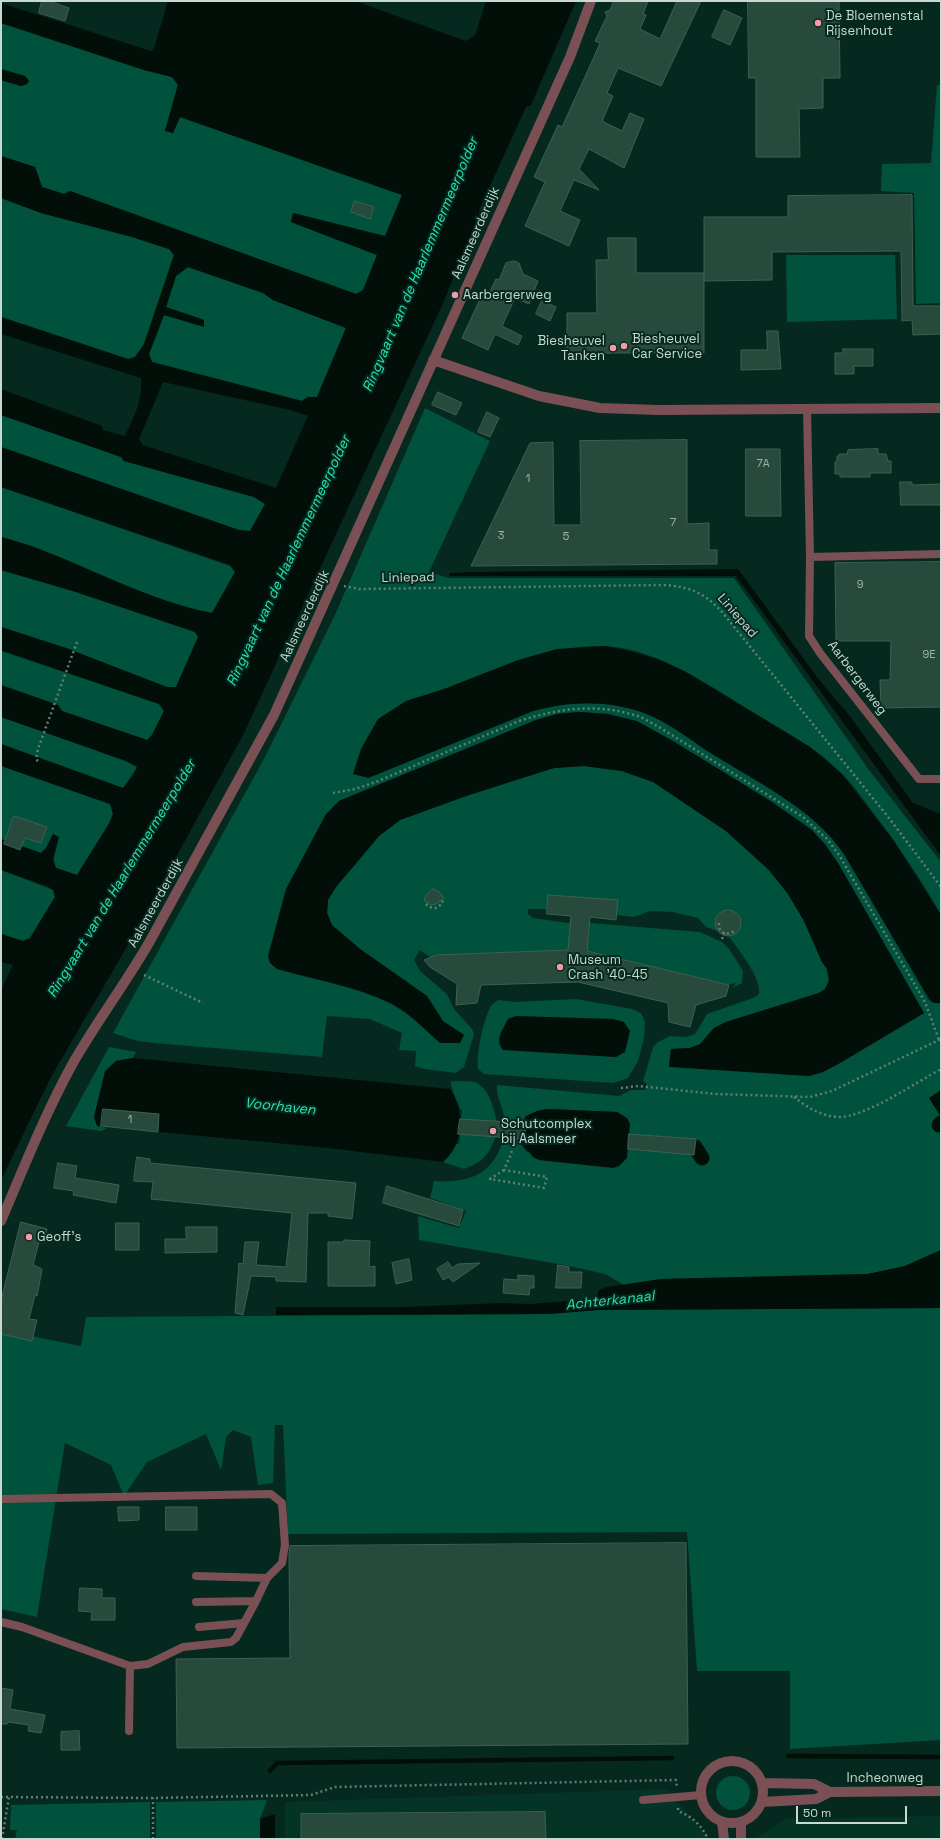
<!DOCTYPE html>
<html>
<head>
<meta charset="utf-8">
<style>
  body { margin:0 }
  #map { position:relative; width:942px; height:1840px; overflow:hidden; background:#05291e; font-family:"Space Grotesk",sans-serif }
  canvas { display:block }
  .frame { position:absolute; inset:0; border:2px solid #c7d9d1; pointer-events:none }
  .scale { position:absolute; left:796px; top:1806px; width:111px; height:18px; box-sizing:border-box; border:2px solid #c7d9d1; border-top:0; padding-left:5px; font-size:12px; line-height:14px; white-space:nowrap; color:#c7d9d1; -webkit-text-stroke:3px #05291e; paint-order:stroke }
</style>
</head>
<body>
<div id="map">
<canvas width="942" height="1840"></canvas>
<div class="frame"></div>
<div class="scale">50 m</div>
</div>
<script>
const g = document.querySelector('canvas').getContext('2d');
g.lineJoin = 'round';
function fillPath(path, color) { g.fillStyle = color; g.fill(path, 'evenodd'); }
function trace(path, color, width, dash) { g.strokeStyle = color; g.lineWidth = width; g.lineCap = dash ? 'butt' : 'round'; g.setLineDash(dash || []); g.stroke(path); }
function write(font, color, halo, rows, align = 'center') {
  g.font = font + ' "Space Grotesk",sans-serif'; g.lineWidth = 4; g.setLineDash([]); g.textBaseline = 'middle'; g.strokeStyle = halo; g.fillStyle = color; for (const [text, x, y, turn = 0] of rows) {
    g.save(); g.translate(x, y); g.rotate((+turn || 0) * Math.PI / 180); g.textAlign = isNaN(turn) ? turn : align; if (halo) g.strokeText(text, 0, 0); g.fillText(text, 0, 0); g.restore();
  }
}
fillPath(new Path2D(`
  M667,1789L709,1839H285V1802Z
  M941,1816V1839H754L786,1819Z`), '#043426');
fillPath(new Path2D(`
  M1,23L144,70L172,77L178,84L165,131L173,133L180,117L402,195L385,237L293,213L291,222L377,255L363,290L356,294L70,191L64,194L42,187L35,167L1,156V80L21,86L27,84L29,81L25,76L1,69Z
  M937,85H941V303L916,304L914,193L881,191L882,164L931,163Z
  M1,198L41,213L132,237L169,249L174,255L144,344L135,357L128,359L1,317Z
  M786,255H895L897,319L787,322Z
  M188,267L263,293L273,300L346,328L317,397H308L302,401L152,362L149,354L164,315L204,326V320L166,307L176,276Z
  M425,408L490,441L429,572L449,578H734L869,770L941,862V915C921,879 897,844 872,811C862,798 853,784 841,773C819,749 788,734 761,717C716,690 657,647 603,646C548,645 500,668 449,687C435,693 420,697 406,701L368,778L533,711C571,701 607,700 644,713C667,721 689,739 709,752C756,782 812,807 844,854L929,1000L934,1003H941V1090L929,1098L941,1117V1250L905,1266L868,1274L661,1279L624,1285L605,1274L564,1265L419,1240L418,1216L459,1228L466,1211L430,1198L434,1181C471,1183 494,1174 504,1137L520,1138L522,1146L527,1152L622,1115L617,1112L553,1109L537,1111L525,1116L522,1123L505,1122C504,1109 496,1098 497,1085L619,1096L631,1090H645L647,1084L643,1081L653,1047L658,1042L670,1036L686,1037L695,1034L707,1014L753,998L759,994C762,974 727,936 716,919L718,931L706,927L698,918L673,912L650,911L634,917L616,915L583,898L548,895L547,909H528V914L533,918L568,923L571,922L568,950L436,955L431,958L420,950L414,960L420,971L447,994L454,1009L472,1029L474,1034L464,1067L456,1073L424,1069L415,1066L416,1051L399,1050L402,1033L370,1019L327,1016L322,1057L154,1043L138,1041L113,1033L265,757L334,617ZM579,712L608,714L696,755L772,802L812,830L838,863L924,1013L840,1063L823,1072L809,1076L669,1066L671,1049L690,1048L700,1044L714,1028L726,1022L819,993L825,989L829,981L827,969L822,962L804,921L788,894L769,870L726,831L653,782L622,771L584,766L554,768L469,795L400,820L379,836L336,887L328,900L327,913L332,925L360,949L427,996L443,1021L464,1035L440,1043C425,1029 410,1014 392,1004C361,989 328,982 295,974L339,801L536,720L557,714Z
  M1,415L121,457L124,461L254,497L265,504L250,531L239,530L1,447Z
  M1,487L230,566L235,572L212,613C151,602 97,571 39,549C27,544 14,541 1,537Z
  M1,570L76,592L195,632L198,637L176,687L167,688L66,648L1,627Z
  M1,651L159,704L164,711L152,735L147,740L62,711L58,705L1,685Z
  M1,717L126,761L137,767L123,788L1,744Z
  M1,766L110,804L113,814L109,823L77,875L56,868C52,857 54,845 53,834L46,848L41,853L1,839Z
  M1,870L53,890L55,897L30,938L23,941L1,934Z
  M590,923L700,932L722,942L730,950L743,971L742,983L732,988L736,983L723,986L721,983L587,951Z
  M576,999L632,1009L641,1013L645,1022L644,1038L638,1061L628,1078L613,1083L484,1074L478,1069C476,1054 483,1020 491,1006C492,1004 496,1002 498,1000L515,1002ZM516,1016L616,1057L577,1054Z
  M109,1047L136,1052L133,1058L116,1061C108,1080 90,1105 97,1126L107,1128L101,1131L66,1126Z
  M451,1081C459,1082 470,1080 477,1083C490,1090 494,1110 497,1122L461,1119L462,1110L460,1109C457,1099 451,1091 451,1081Z
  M460,1134L496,1136C488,1156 484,1161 464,1169L443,1162C451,1156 452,1146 459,1143Z
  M941,1308V1740L790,1749V1671H697L687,1532L288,1534L283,1425H275L273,1483L258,1485L251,1437L233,1430L226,1437L221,1470L206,1434L147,1462L124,1496L111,1465L65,1443L37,1617L1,1609V1330L81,1346L86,1317L548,1314L598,1310Z
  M716 1793a17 17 0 1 1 34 0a17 17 0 1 1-34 0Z
  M267,1800L260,1819V1839H156V1802Z
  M150,1802V1839H15L17,1830H10L11,1805Z`), '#01523c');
fillPath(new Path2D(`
  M168,1H355L466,41L475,35L486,1H576L531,105L526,107L480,208L479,215L444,301L243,735L125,950L51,1077L1,1180V990L13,965L1,962V934L23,941L30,938L55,897L53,890L47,886L1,870V839L41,853L46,848L53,834L59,837L53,860L56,868L77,875L109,824L113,814L110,804L1,766V744L123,788L133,776L137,767L126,761L1,717V685L58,705L62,711L147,740L152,735L164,711L159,704L1,650V627L66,648L167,687H176L198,637L195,632L76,592L1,570V537C14,541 27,544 39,549C97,571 151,601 212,613L235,572L230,565L1,487V447L239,530L250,531L265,504L254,497L124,461L121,457L1,415V389L102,426L103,430L125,436C134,417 143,400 141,378L1,334V317L128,359L135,357L144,344L174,255L169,249L132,237L41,213L1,198V156L35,167L42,187L64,194L70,191L356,294L363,290L377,255L291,222L293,213L385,236L402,195L180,117L173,133L165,131L178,85L172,77L144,70L1,23V3L151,51L154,48ZM188,267L263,293L273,300L346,328L317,397H308L302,401L152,362L149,354L164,315L204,327V320L166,307L176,276ZM163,382L290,410L308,416L276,488L143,445L139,439Z
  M1,69L25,76L29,81L27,84L21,86L1,80Z
  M738,569L820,681L849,715L913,803L941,814V856L736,576H449L450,573L471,572Z
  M605,646L626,650L658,659L686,672L810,747L842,774L894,841L941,915V1003H934L930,1000L844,854C812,807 756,782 709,752C689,739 667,721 644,713C607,700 571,701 533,711L368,778L353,774L361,749L378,719L406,701L447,688L518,660L557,649Z
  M579,712L608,714L637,721L673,741L772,802L812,830L825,844L838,863L924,1013L840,1063L823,1072L809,1076L669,1067L671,1049L690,1048L700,1044L714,1028L726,1022L819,993L825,989L829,980L827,969L822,962L804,921L788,894L769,870L726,831L653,782L622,771L584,766L554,768L469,795L400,820L379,836L336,887L328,900L327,913L332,925L360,949L427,996L443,1021L464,1035L460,1043H440C425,1029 410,1014 392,1004C356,986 316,980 277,969L270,963L268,956L286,889L326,814L339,801L536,720L557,714Z
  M516,1016L613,1019L624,1022L630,1031L625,1052L616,1057L503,1050C494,1039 503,1030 508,1019Z
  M133,1058L450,1089C465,1110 464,1145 443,1162L328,1148L97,1126L94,1117L105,1071L116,1061Z
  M941,1090V1117L929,1098Z
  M546,1109L617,1112L627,1118L630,1124L627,1158L619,1166L613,1168L539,1160L533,1157L524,1146L522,1137V1125L527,1116L537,1111Z
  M941,1250V1308L598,1310L548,1314L276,1315V1307H402L501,1303L530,1304L595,1299L599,1290L607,1287L661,1279L868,1274L905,1266Z
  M275,1814V1839H260V1819Z`), '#020f09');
trace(new Path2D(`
  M788,1756L941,1757
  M270,1771L277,1763L672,1758`), '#020f09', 4.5);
trace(new Path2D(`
  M939,1125L941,1123
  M675,1146L695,1147L702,1158`), '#020f09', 15);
const building = new Path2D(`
  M42,1H49L69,8L65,21L39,13Z
  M614,1H648L643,14L646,15L640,29L660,39L677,1H701L661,86L618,68L607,93L613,96L602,121L622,131L630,113L644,119L624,168L589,149L579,169L599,190L574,180L560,211L580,220L569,246L525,226L545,182L534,177L558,125L562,127L594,57L600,43L595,41L607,16L605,12L610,10Z
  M748,1H839L840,78H823V108L799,109L800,157H756V78H749Z
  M724,10L742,18L730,45L712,37Z
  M912,195L913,306H941V334L913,335L912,320L902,321L901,251L772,252V280L704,281V217H788V196Z
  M355,201L374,207L370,219L351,212Z
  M608,238H636V273H704V353H567V313H597L596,260H608Z
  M514,261L519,263L523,274L538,281L529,304L515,298L502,326L522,336L518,345L495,334L488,350L462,338L481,297L486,300L496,279L499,280L506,263Z
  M542,301L556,307L550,321L536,314Z
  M767,331H778L781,369L741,370V350H767Z
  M843,349H873V366H854V374H835V353H843Z
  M438,392L462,403L456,415L432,405Z
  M487,412L499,418L490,437L478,432Z
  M687,440V524L709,523V550H717V564L471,566L530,443L553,442L554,525H581L580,441Z
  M746,449H780L781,516H746Z
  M878,449V454H886L888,461H891V473H870V477H840V474H835V462L837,461V456H839V454H847L848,450Z
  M900,482H912V485L941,484V505H901Z
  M941,562V707L881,708L880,680H890L891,641H836L835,563Z
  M14,816L47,827L41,843L25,838L20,850L4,844Z
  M433,889L439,892L444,898L436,904L431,905L424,900L427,894Z
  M548,895L618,900L616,920L590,917L587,951L729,985L726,996L696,1005L690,1027L669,1022L668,1003L578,982L481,985L477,1003L456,1005L457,984L430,967L424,960L436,955L568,950L571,916L547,914Z
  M715 923a13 13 0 1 1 26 0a13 13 0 1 1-26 0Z
  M103,1109L159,1114L158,1132L101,1126Z
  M460,1119L526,1123L524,1139L458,1134Z
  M629,1134L696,1139L694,1155L628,1149Z
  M137,1157L150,1159V1163L356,1183L352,1219L328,1216V1213H308L306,1282L276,1281V1277L251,1276L243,1315L235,1313L239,1263L243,1264L245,1242H259L256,1265L286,1267L292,1213L151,1199L153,1182L134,1181Z
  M58,1163L77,1166L75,1178L119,1185L116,1203L73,1195L74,1191L54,1188Z
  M387,1186L463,1210L459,1226L383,1203Z
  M21,1222L47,1229L44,1243L39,1242L33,1265L42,1269L37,1296L35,1295L29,1319L37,1320L32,1341L1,1334V1301Z
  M116,1223H139V1250H116Z
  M186,1227H217V1252L165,1253V1239H186Z
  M344,1240L370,1241L369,1267L375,1266V1286H328V1242H344Z
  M409,1259L412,1280L396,1284L392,1263Z
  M448,1262L452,1268L458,1264L480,1263L453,1282L449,1277L443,1280L437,1269Z
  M558,1265L569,1267V1272H582L581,1288H556Z
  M518,1275L534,1276V1288H530L529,1295L503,1293L504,1279L518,1280Z
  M118,1507H139V1520L119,1521Z
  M166,1507H197V1530H166Z
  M686,1543L688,1744L177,1748L176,1659L290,1658L289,1555L290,1546Z
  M80,1588L102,1589V1598H115V1620H91L92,1612L79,1611Z
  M1,1688L13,1690L10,1709L45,1715L41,1733L28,1731L29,1725L8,1722L7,1724H1Z
  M79,1731L80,1750H61V1732Z
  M545,1812L546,1839H301V1814Z`);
fillPath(building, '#284a3d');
trace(building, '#3e6053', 1);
trace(new Path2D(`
  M344,586L359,589L663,585C688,586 705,593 722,612L889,818L941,887
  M38,761L36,759L38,749L77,642
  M333,793L355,789L376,782L519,721C557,709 595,703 634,715C643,717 651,723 659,727L803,817L828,840L839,855L925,1002L939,1040
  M426,904L429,907L436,908L442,904L443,899
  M719,923C718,932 726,937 734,931
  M722,939L725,931
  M144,975L203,1003
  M621,1088L638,1086L716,1094L810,1097L832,1091L941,1039
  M794,1097C806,1107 821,1116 838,1117C864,1118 917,1082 941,1069
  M504,1170L490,1179L544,1188L547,1177L504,1170L511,1154L514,1140
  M1,1797L153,1798L311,1795L335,1787L676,1780L677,1787
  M678,1808V1811C693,1817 701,1825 708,1839
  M2,1839L9,1797
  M153,1839V1798`), '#637e75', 2.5, [2, 3]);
trace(new Path2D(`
  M807,409L810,557L809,636L820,653L919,779H941
  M810,557L941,554
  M1,1499L271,1494L282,1503L285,1545L282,1563L267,1578L256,1601
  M196,1576L267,1578
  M1,1622L22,1627L130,1666L129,1731
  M199,1627L244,1623
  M130,1666L148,1664L183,1647L231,1642L236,1638L256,1601L196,1602
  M643,1800L701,1795`), '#7a5055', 8);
trace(new Path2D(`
  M433,360L539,396L600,408L658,410L941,408`), '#7a5055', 10);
trace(new Path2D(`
  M1,1221C24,1167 45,1114 73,1063C97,1021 126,983 150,941L274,715L570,57L591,1
  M701 1792a31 31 0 1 1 62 0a31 31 0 1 1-62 0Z
  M762,1783L814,1784L830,1792L941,1791
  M762,1802L816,1799L830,1792
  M722,1822L724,1839
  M741,1823V1839`), '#7a5055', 10);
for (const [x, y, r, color] of [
  [818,23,4,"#f49aa6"],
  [455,295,4,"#f49aa6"],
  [624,346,4,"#f49aa6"],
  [613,348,4,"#f49aa6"],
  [560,967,4,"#f49aa6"],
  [493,1131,4,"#f49aa6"],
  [29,1237,4,"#f49aa6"]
]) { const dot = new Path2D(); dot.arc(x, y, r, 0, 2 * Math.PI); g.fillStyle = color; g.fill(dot); trace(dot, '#05291e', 1.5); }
write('11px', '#9fb5ac', null, [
  ["7A",763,464],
  ["1",528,479],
  ["7",673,523],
  ["3",501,536],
  ["5",566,537],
  ["9",860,585],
  ["9E",929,655],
  ["1",130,1120]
]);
write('13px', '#c7d9d1', '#05291e', [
  ["De Bloemenstal",826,16],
  ["Rijsenhout",826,31],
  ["Aarbergerweg",463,295],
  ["Biesheuvel",632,339],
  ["Car Service",632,354],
  ["Biesheuvel",605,341,"right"],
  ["Tanken",605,356,"right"],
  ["Museum",568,960],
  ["Crash '40-45",568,975],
  ["Schutcomplex",501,1124],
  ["bij Aalsmeer",501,1139],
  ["Geoff's",37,1237]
], 'left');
write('13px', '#c7d9d1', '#05291e', [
  ["Aalsmeerderdijk",476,233,-66],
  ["Liniepad",408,578,-1],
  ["Aalsmeerderdijk",305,616,-65],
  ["Liniepad",737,616,49],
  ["Aarbergerweg",857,678,53],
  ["Aalsmeerderdijk",156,903,-61],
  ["Incheonweg",885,1778]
]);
write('italic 14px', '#27e3af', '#05291e', [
  ["Ringvaart van de Haarlemmermeerpolder",421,265,-67],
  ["Ringvaart van de Haarlemmermeerpolder",289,561,-65],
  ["Ringvaart van de Haarlemmermeerpolder",122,879,-59],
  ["Voorhaven",280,1107,6],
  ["Achterkanaal",610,1301,-6]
]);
</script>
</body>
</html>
